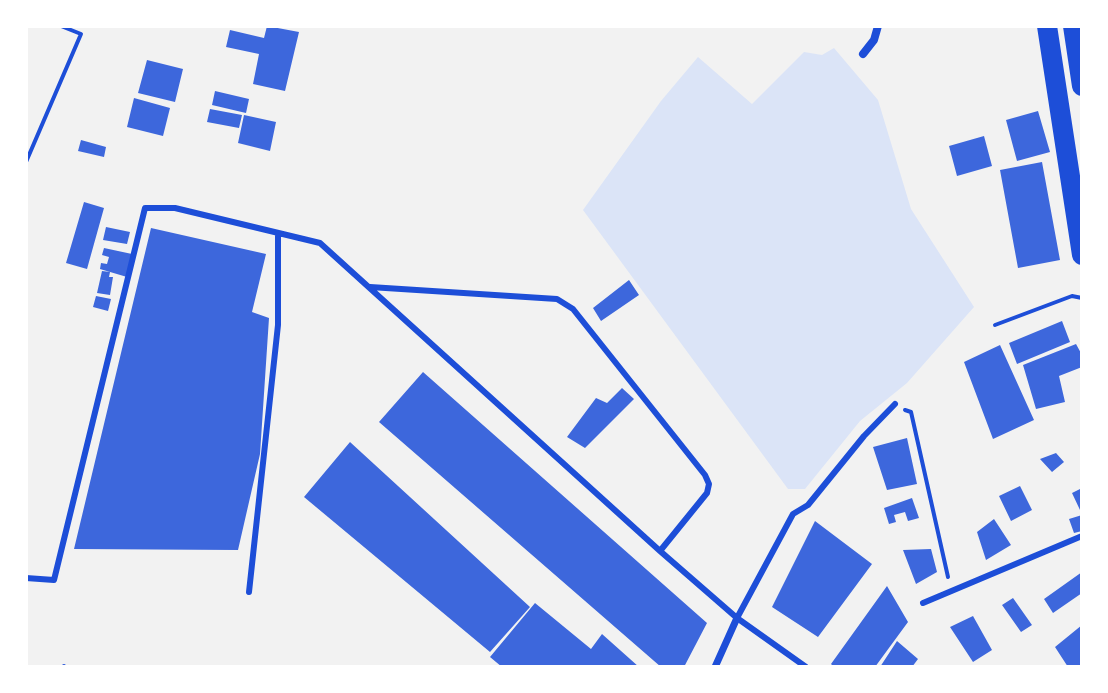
<!DOCTYPE html>
<html>
<head>
<meta charset="utf-8">
<style>
  body { margin:0 }
  #map { position:relative; width:1108px; height:693px; overflow:hidden; background:#f2f2f2; font-family:"PT Sans Narrow",sans-serif }
  canvas { display:block }
  .frame { position:absolute; inset:0; border:28px solid #fff; pointer-events:none }
</style>
</head>
<body>
<div id="map">
<canvas width="1108" height="693"></canvas>
<div class="frame"></div>
</div>
<script>
const g = document.querySelector('canvas').getContext('2d');
g.lineJoin = 'round';
function fillPath(path, color) { g.fillStyle = color; g.fill(path, 'evenodd'); }
function trace(path, color, width, dash) { g.strokeStyle = color; g.lineWidth = width; g.lineCap = dash ? 'butt' : 'round'; g.setLineDash(dash || []); g.stroke(path); }
fillPath(new Path2D(`
  M834,48L878,100L911,209L974,307L907,383L860,421L805,489H788L583,210L661,101L698,57L752,104L804,52L822,55Z`), '#dbe4f7');
fillPath(new Path2D(`
  M267,26L299,32L285,91L253,84L259,54L226,47L230,30L264,38Z
  M147,60L183,69L175,102L138,93Z
  M215,91L249,99L246,113L212,105Z
  M134,98L170,108L163,136L127,127Z
  M210,109L242,115L239,128L207,122Z
  M1038,111L1050,152L1017,161L1006,120Z
  M244,115L276,122L270,151L238,143Z
  M984,136L992,166L957,176L949,146Z
  M81,140L106,147L104,157L78,151Z
  M1042,162L1060,260L1018,268L1000,170Z
  M84,202L104,208L87,269L66,263Z
  M106,227L130,232L127,244L103,240Z
  M151,228L266,254L252,312L269,318L260,454L238,550L74,549Z
  M104,248L132,254L127,277L100,269L101,263L107,264L109,257L102,255Z
  M102,271L110,272L109,277H113L110,295L97,293Z
  M629,280L639,295L601,321L593,308Z
  M96,296L111,299L108,311L93,307Z
  M1062,321L1070,342L1017,364L1009,343Z
  M1076,344L1082,355V367L1059,376L1065,402L1036,409L1023,365Z
  M1000,345L1034,420L993,439L964,362Z
  M423,372L707,623L684,667H661L379,422Z
  M622,388L634,399L585,448L567,437L596,398L607,403Z
  M907,438L917,484L887,490L873,447Z
  M350,442L530,607L490,652L304,497Z
  M1056,453L1064,462L1052,472L1040,459Z
  M1020,486L1032,510L1011,521L999,496Z
  M1082,488V508L1080,510L1072,493Z
  M912,498L919,518L908,521L905,512L894,515L896,522L889,524L884,508Z
  M1082,515V531L1074,533L1069,519Z
  M994,519L1011,545L986,560L977,532Z
  M815,521L872,564L818,637L772,607Z
  M931,549L937,572L916,584L903,550Z
  M1082,572V593L1053,613L1044,599Z
  M887,586L908,622L875,667H834L831,664Z
  M1013,598L1032,625L1021,632L1002,605Z
  M535,603L591,649L602,634L639,667H502L490,657Z
  M973,616L992,650L973,662L950,627Z
  M1082,625V667H1068L1055,647Z
  M897,641L918,659L912,667H880Z`), '#3d67dc');
trace(new Path2D(`
  M26,162L81,34L61,26
  M995,325L1072,296L1082,298
  M905,410L911,412L948,577
  M63,667L64,666`), '#1d4ed8', 4);
trace(new Path2D(`
  M370,287L557,299L573,309L705,475L709,484L707,493L660,551
  M26,578L54,580L145,208H175L320,243L660,551L737,618L806,667
  M249,592L278,325V234
  M923,603L1082,536
  M737,618L793,514L808,505L864,436L895,404`), '#1d4ed8', 6);
trace(new Path2D(`
  M715,667L737,618`), '#1d4ed8', 7);
trace(new Path2D(`
  M863,54L874,40L878,26`), '#1d4ed8', 8);
trace(new Path2D(`
  M1047,26L1082,255
  M1073,26L1082,86`), '#1d4ed8', 20);
</script>
</body>
</html>
